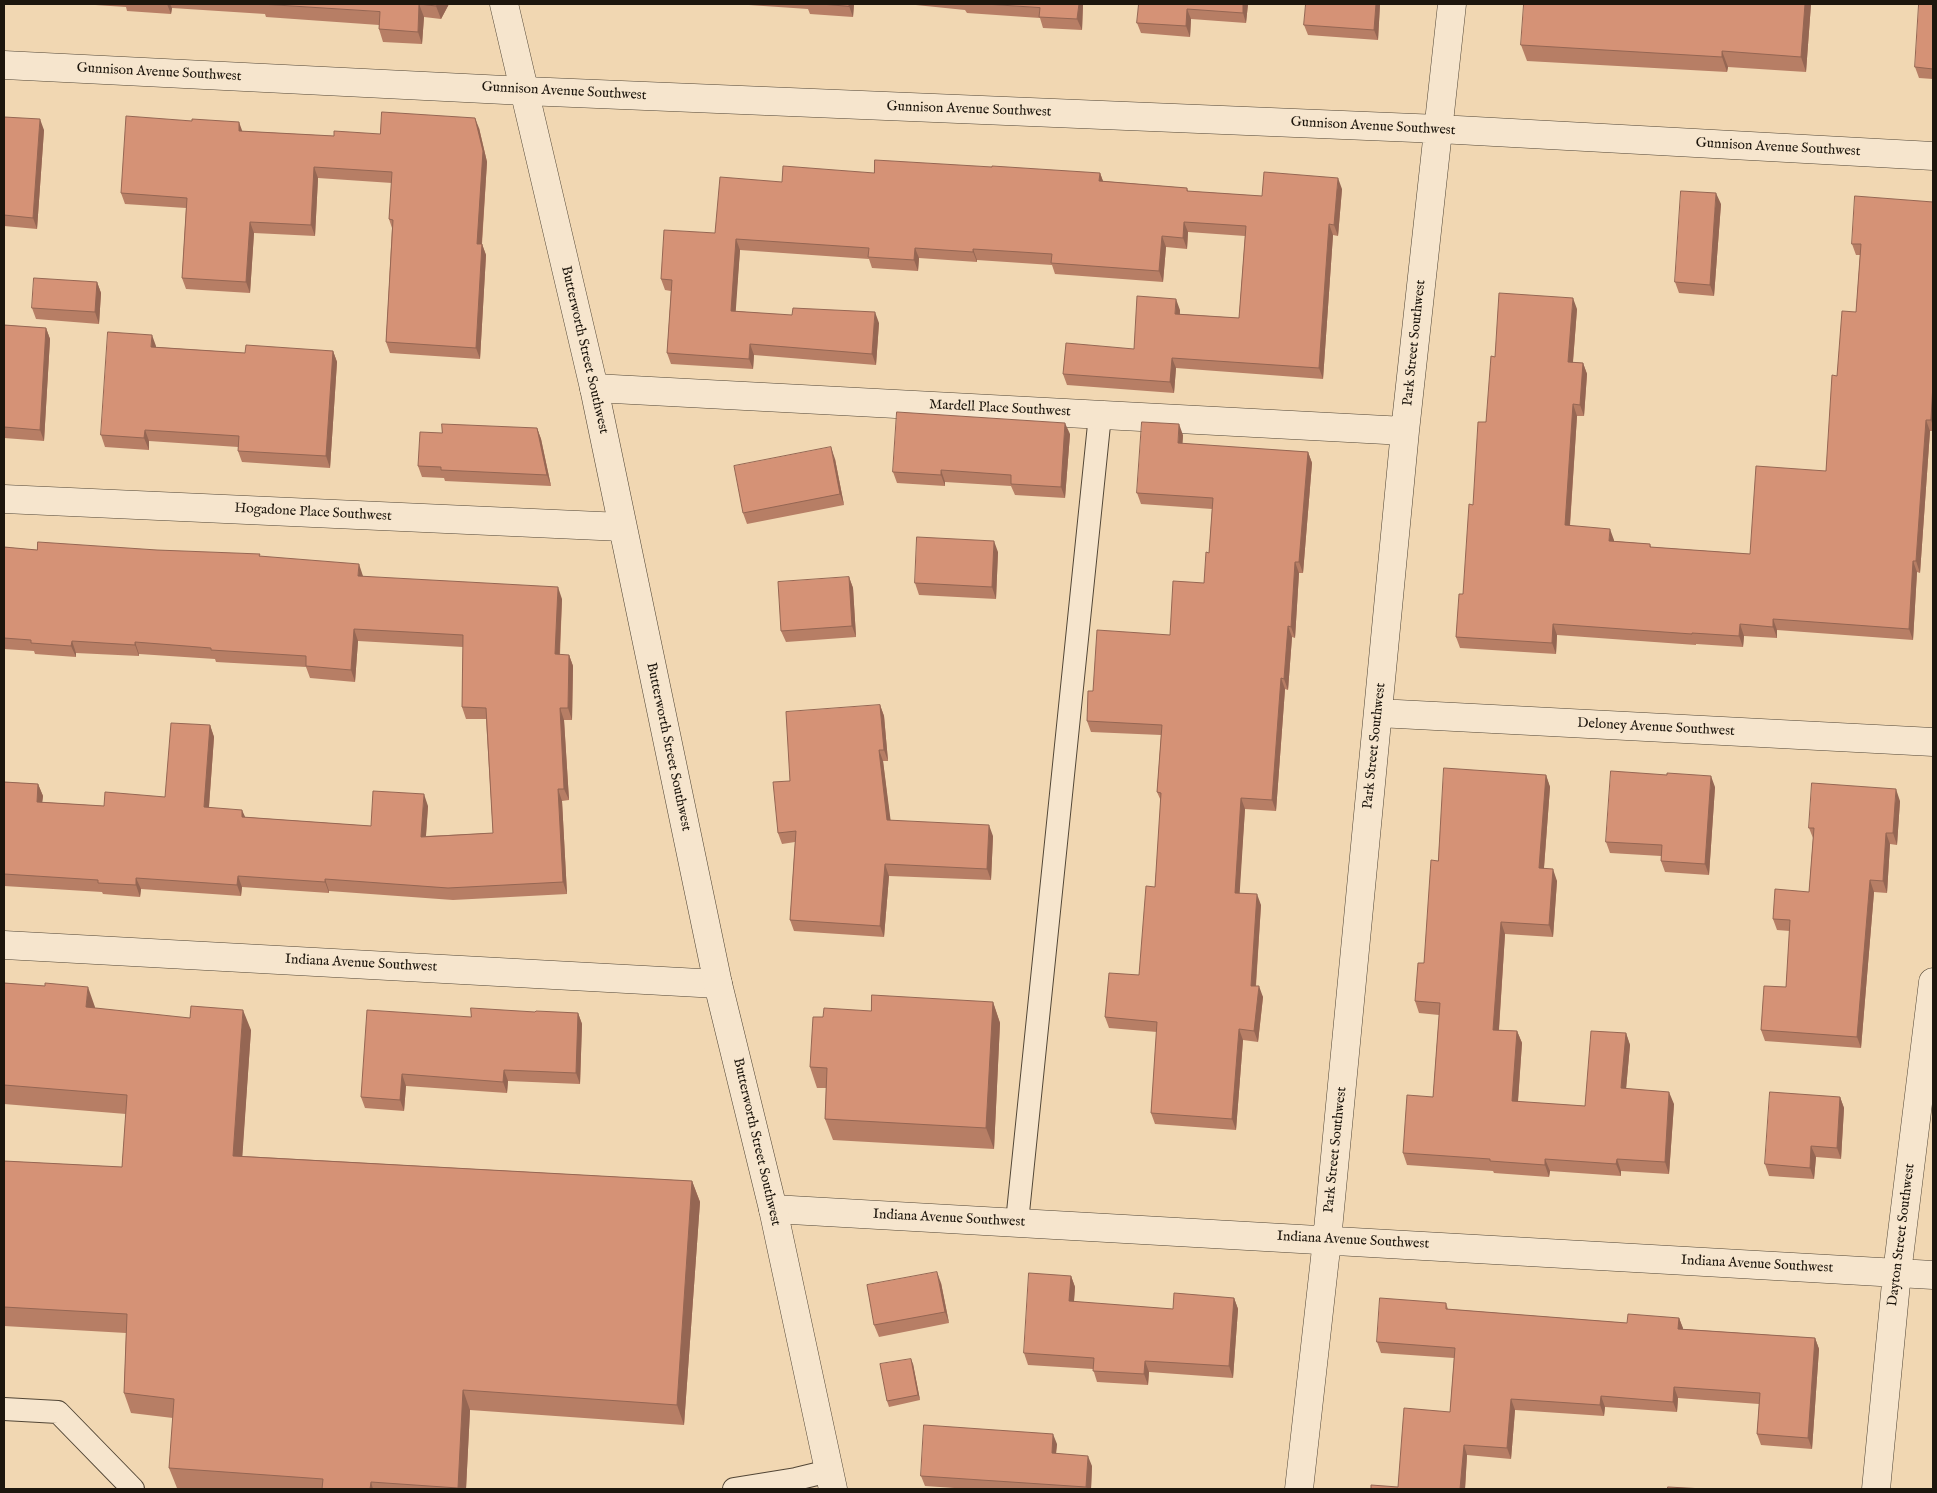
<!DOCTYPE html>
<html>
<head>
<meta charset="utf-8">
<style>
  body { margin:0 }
  #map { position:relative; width:1937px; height:1493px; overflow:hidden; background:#f1d7b2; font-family:"IM FELL English",serif }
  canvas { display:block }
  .frame { position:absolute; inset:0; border:5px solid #1d160d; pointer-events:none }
</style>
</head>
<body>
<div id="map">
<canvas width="1937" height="1493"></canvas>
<div class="frame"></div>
</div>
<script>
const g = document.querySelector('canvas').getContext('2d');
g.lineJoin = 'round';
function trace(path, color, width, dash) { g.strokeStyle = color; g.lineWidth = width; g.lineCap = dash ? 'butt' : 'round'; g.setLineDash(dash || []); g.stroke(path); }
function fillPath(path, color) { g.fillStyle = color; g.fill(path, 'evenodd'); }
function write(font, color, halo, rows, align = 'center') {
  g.font = font + ' "IM FELL English",serif'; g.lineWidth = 5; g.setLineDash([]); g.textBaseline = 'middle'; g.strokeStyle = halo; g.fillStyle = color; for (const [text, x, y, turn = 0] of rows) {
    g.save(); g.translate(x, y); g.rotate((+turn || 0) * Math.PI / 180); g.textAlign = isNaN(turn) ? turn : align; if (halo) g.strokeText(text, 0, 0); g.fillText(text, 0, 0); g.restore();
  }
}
const service = new Path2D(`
  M1017,1222L1100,415
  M4,1409L58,1412L133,1489
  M734,1489L796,1479L829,1471`);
const minor = new Path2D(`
  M4,65L525,91L1439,129L1933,156
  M594,388L1405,431
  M4,499L622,527
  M1378,713L1933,742
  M4,945L718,984
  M773,1209L1933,1275
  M1299,1489L1327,1240L1405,431L1452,4
  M1876,1489L1897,1273L1933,982`);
const tertiary = new Path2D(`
  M504,4L594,388L718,984L773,1209L833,1489`);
trace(service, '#524636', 24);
trace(minor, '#524636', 29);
trace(tertiary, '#524636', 29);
trace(service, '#f6e5cd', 22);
trace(minor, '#f6e5cd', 28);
trace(tertiary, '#f6e5cd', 28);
fillPath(new Path2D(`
  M80,4H449L441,19L424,17L422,44L383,42L379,29V25L266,17L265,14L172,8L171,14L127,11L126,7Z
  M734,4H854L853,17L810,14L808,9Z
  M906,4H1083L1082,30L1043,28L1040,18L967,13L965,10Z
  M1139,4H1248L1246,23L1191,19L1190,37L1141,33L1137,23Z
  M1306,4H1380L1378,40L1308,35L1304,25Z
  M1811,4L1806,72L1728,67L1727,72L1527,61L1521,45Z
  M1933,4V79L1919,78L1915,67Z
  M4,117L44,130L37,229L4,226Z
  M479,128L487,162L482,244L486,255L480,359L390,353L386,342L392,228L389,219L392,183L318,178L315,236L254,233L250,293L186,289L182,278L186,208L125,204L121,193L243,131L334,136L380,134Z
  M874,173H1100L1103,181L1187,188L1188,191L1262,196L1342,189L1338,236L1333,235L1323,379L1176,368L1174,393L1067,385L1063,374L1134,349L1180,310V314L1239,318L1245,236L1188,232L1187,249L1166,247L1163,282L1055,274L1052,265L977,260V262L919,258L918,271L872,268L869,259L740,250L735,311L879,323L876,365L754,355L753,369L671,364L667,353L671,291L665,290L661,279L715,233L782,182Z
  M1933,202V431H1930L1920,573L1917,572L1913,640L1777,630V638L1744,636L1743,647L1696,644V645L1557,635L1556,654L1460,648L1456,637L1463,594L1495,357L1577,309L1573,362L1583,363L1587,374L1584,416H1577L1570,526L1614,540V541L1650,544L1651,547L1750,554L1826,471L1837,376L1856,312L1860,255H1856L1852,244Z
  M1721,204L1714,296L1679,293L1675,282Z
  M97,282L101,293L99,324L36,319L32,308Z
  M4,325L46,328L50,339L44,441L4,438Z
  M156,346V347L245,353L333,351L337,362L330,468L242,462L238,451V447L149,441V450L105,447L101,435Z
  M537,428L541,439L551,486L445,481L444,478L422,477L418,466L442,433Z
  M1070,434L1065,498L1015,495L1011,486L945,482V486L897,483L893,472Z
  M1183,435L1182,444L1308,452L1312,463L1303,573H1299L1295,638L1292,637L1288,690L1285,689L1276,811L1245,809L1239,893L1261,905L1256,986L1263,997L1258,1042L1243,1040L1236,1130L1155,1124L1151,1113L1157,1032L1109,1028L1105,1017L1139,975L1155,887L1161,801L1157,792L1161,735L1091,732L1087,721L1093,691L1170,635L1204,583L1209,553L1212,509L1141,504L1137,493Z
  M835,459L844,505L747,524L743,513Z
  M4,547L37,550H157L260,556L363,576L562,599L560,655H569L573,666L572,720H564L569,800L562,801L567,894L453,900L329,891V893L242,887L241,896L141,889L140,897L103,894L102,892L4,886V782L38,784L43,796L42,802L104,806L165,797L210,725L214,737L209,807L245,817L371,826L428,806L426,836L493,833L486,719H466L462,707L463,647L358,641L355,682L310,678L306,667L216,662L215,659L139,654V656L76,653V657L35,654L34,651L4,649Z
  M998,552L996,599L919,595L915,583Z
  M849,577L853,588L856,637L786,642L781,631Z
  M880,705L884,716L888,761H883L890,820L993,836L991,880L889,876L884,937L794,931L790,920L795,842L782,844L778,833L790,781Z
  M1546,775L1550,787L1544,868L1557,881L1553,937L1505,934L1499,1030L1517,1031L1522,1043L1518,1102L1585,1106L1626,1033L1630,1045L1626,1089L1674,1104L1669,1174L1621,1171V1176L1550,1171L1549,1177L1494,1173L1493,1171L1407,1165L1403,1153L1433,1097L1439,1015L1419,1013L1415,1001L1424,963L1438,861Z
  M1715,787L1709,875L1665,872L1661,861V856L1610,853L1606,842Z
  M1900,801L1897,845L1890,844L1887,893L1874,892L1861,1048L1765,1041L1761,1030L1786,987L1790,931L1777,930L1773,919L1809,892L1813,838L1809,828Z
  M4,983L45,986L95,1007V1008L251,1030L242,1156L692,1181L700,1202L684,1425L470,1410L466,1489H198L177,1488L169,1468L173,1418L131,1413L124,1393L126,1333L4,1326V1161L122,1167L126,1114L4,1104Z
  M993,1002L1000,1023L994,1149L833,1140L825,1119L826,1088H817L810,1067L823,1017L871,1011Z
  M535,1012L578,1013L582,1024L580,1084L508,1081L507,1093L406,1086L404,1111L365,1108L361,1097L471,1017Z
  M1840,1097L1844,1108L1841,1159L1816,1157L1814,1179L1769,1176L1765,1164Z
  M1071,1276L1075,1287L1074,1302L1173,1309L1234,1298L1238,1309L1233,1378L1149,1372L1148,1385L1097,1382L1093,1369L1028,1365L1024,1353Z
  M941,1283L949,1323L879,1337L874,1325Z
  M1446,1303L1448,1309L1627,1323L1679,1318L1683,1329L1815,1338L1819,1349L1812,1449L1761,1445L1757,1434L1759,1404L1678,1398L1677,1412L1605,1407L1604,1416L1515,1410L1511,1459L1467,1455L1465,1489H1371L1398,1487L1450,1412L1454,1358L1381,1353L1377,1342Z
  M913,1364L920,1400L889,1407L887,1401Z
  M1057,1444L1056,1453L1092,1466L1091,1489H969L925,1486L921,1476Z`), '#b77e65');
fillPath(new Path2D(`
  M167,4H170L172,8L171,14Z
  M419,4L424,17L422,44L418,32Z
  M437,4H449L441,19L436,6Z
  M849,4H854L853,17L849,6Z
  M1079,4H1083L1082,30L1077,19Z
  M1243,4H1248L1246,23L1243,13Z
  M1376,4H1380L1378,40L1374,30Z
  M1805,4H1811L1806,72L1801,57Z
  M1187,9L1191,19L1190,37L1186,26Z
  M1722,51L1728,67L1727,72L1722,57Z
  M475,118L479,128L487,162L481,254L477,244Z
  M40,119L44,130L37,229L33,218Z
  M239,122L243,133L239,131Z
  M314,167L318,178L315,236L311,225Z
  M1100,173L1104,184L1099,181Z
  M1338,178L1342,189L1338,236L1334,225Z
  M1716,193L1721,204L1714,296L1710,285Z
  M250,222L254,233L250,293L246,282Z
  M1184,222L1188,232L1187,249L1183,238Z
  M1329,224L1333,235L1323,379L1319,368Z
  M1162,236L1166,247L1163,282L1159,271Z
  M736,239L740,250L735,322L731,311Z
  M482,244L486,255L480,359L476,348Z
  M915,248L919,258L918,271L914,260Z
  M973,249L977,260V262L973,252Z
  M97,282L101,293L99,324L95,312Z
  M1573,298L1577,309L1572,373L1568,362Z
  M1176,299L1180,310L1179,325L1175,314Z
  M875,312L879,323L876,365L872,354Z
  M46,328L50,339L44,441L40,430Z
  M152,335L156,346L155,358L151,347Z
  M750,344L754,355L753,369L749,359Z
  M333,351L337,362L330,468L326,456Z
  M1172,358L1176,368L1174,393L1170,382Z
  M1583,363L1587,374L1584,416L1580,405Z
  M1933,383V426L1931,420Z
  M1573,404L1577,416L1569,537L1565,525Z
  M1926,420L1930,431L1920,573L1916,561Z
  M1065,423L1070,434L1065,498L1061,487Z
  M1179,424L1183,435L1182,454L1178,443Z
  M537,428L541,439L551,486L547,475Z
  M145,430L149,441V450L144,438Z
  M831,447L835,459L844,505L840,494Z
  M1308,452L1312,463L1303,573L1299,562Z
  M941,470L945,482V486L941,475Z
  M1610,529L1614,540L1613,552L1609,541Z
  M994,541L998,552L996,599L992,587Z
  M1913,561L1917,572L1913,640L1909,629Z
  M1295,562L1299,573L1295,638L1291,627Z
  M359,564L363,576L362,588L358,576Z
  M849,577L853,588L856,637L852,626Z
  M558,587L562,599L559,666L555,654Z
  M1773,619L1777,630V638L1773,627Z
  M1553,624L1557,635L1556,654L1552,643Z
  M1740,624L1744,636L1743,647L1739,636Z
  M1288,626L1292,637L1288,690L1284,679Z
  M354,629L358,641L355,682L351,670Z
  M72,641L76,653V657L71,646Z
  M135,642L139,654V656L135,645Z
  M569,655L573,666L572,720L568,708Z
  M1281,678L1285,689L1276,811L1272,800Z
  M880,705L884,716L888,761L884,750Z
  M560,708L564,720L569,800L564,789Z
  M210,725L214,737L208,819L204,807Z
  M879,750L883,761L892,831L887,820Z
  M1546,775L1550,787L1543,880L1539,868Z
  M1711,776L1715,787L1709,875L1705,864Z
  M38,784L43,796L41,813L37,802Z
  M558,789L562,801L567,894L563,882Z
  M1896,789L1900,801L1897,845L1893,833Z
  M424,794L428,806L425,848L421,837Z
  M1241,798L1245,809L1239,904L1235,893Z
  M242,810L247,821L242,817Z
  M989,825L993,836L991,880L987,869Z
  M1886,833L1890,844L1887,893L1883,881Z
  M885,864L889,876L884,937L880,926Z
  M1553,869L1557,881L1553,937L1549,925Z
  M238,876L242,887L241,896L237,885Z
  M136,878L141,889L140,897L136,885Z
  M325,879L329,891V893L325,882Z
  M1870,880L1874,892L1861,1048L1857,1037Z
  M1257,894L1261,905L1255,996L1251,986Z
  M1501,922L1505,934L1498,1042L1493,1030Z
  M1259,986L1263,997L1258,1042L1254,1031Z
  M88,987L95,1007L94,1027L86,1007Z
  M993,1002L1000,1023L994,1149L986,1128Z
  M243,1010L251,1030L241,1176L233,1156Z
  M578,1013L582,1024L580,1084L576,1073Z
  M1239,1029L1243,1040L1236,1130L1232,1119Z
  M1517,1031L1522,1043L1517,1113L1512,1101Z
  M1626,1033L1630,1045L1625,1100L1621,1088Z
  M504,1070L508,1081L507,1093L503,1082Z
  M402,1074L406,1086L404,1111L400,1100Z
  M1669,1092L1674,1104L1669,1174L1665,1162Z
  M1840,1097L1844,1108L1841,1159L1837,1148Z
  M1811,1146L1816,1157L1814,1179L1810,1168Z
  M1545,1159L1550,1171L1549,1177L1545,1165Z
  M1617,1159L1621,1171V1176L1616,1164Z
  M692,1181L700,1202L684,1425L677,1405Z
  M937,1272L941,1283L949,1323L945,1312Z
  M1071,1276L1075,1287L1073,1312L1069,1301Z
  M1234,1298L1238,1309L1233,1378L1229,1366Z
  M1679,1318L1683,1328L1682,1340L1678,1329Z
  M1815,1338L1819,1349L1812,1449L1808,1438Z
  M911,1359L913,1364L920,1400L918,1395Z
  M1145,1361L1149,1372L1148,1385L1144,1374Z
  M1674,1387L1678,1398L1677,1412L1673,1402Z
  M463,1390L470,1410L466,1489H458Z
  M1601,1396L1605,1407L1604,1416L1600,1405Z
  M1511,1399L1515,1410L1511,1459L1507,1448Z
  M1053,1434L1057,1444L1055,1463L1052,1453Z
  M1464,1445L1467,1455L1465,1489H1460Z
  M1088,1456L1092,1466L1091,1489H1087L1086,1487Z
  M371,1482L373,1489H370Z`), '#956653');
const building = new Path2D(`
  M261,4H437L436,6L419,4L418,32L379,29L380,12Z
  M821,4H849V6Z
  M985,4H1079L1077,19L1039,17L1040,8Z
  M1139,4H1243V13L1187,9L1186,26L1137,23Z
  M1306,4H1376L1374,30L1304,25Z
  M1524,4H1805L1801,57L1722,51V57L1521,45Z
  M1919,4H1933V69L1915,67Z
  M382,112L475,118L483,151L477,244H482L476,348L386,342L393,220L389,219L392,172L314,167L311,225L250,222L246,282L182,278L187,198L121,193L126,116L192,121V119L239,122V131L334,136V131L380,134Z
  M4,117L40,119L33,218L4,215Z
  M875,160L992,167V166L1100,173L1099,181L1187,188V191L1262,196L1264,172L1338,178L1334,225L1329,224L1319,368L1172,358L1170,382L1063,374L1066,343L1134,349L1137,296L1176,299L1175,314L1239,318L1246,226L1184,222L1183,238L1162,236L1159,271L1051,263L1052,254L973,249V252L915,248L914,260L868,257L869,248L736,239L731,311L792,315L793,308L875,312L872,354L750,344L749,359L667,353L672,280L661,279L664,230L715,233L720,177L782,182L783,166L874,173Z
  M1681,191L1716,193L1710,285L1675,282Z
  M1855,196L1933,202V383L1931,420H1926L1916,561H1913L1909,629L1773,619V627L1740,624L1739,636L1692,633V634L1553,624L1552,643L1456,637L1459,594H1463L1469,504L1473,505L1478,422H1486L1491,356L1495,357L1499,293L1573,298L1568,362L1583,363L1580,405L1573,404L1565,525L1610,529L1609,541L1650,544V547L1750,554L1756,466L1826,471L1832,375L1837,376L1842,311L1856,312L1861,244H1852Z
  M34,278L97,282L95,312L32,308Z
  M4,325L46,328L40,430L4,427Z
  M108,332L152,335L151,347L245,353L246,345L333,351L326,456L238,451L239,436L145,430L144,438L101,435Z
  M897,412L1065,423L1061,487L1011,484V475L941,470V475L893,472Z
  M1142,422L1179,424L1178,443L1308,452L1299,562H1295L1291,627L1288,626L1284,679L1281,678L1272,800L1241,798L1235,893L1257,894L1251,986H1259L1254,1031L1239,1029L1232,1119L1151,1113L1157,1022L1105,1017L1109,973L1139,975L1146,886L1155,887L1161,793L1157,792L1162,725L1087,721L1088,691H1093L1097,630L1170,635L1173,581L1204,583L1206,552L1209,553L1213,498L1137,493Z
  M442,424L537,428L547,475L441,470V467L418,466L420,432L442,433Z
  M831,447L840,494L743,513L734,466Z
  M917,537L994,541L992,587L915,583Z
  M38,542L157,550L260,554L259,556L359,564L358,576L558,587L555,654L569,655L568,708H560L564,789H558L563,882L448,888L325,879V882L238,876L237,885L136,878V885L98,883V880L4,874V782L38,784L37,802L104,806L105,792L165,797L171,723L210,725L204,807L242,810V817L371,826L373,791L424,794L421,837L493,833L486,708L462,707L463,635L354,629L351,670L306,666V656L211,650V648L135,642V645L72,641L71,646L31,643V640L4,638V547L37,550Z
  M849,577L852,626L781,631L778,582Z
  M880,705L884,750H879L887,820L989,825L987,869L885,864L880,926L790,920L796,831L778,833L773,782L790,781L786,712Z
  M1444,768L1546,775L1539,868L1553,869L1549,925L1501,922L1493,1030L1517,1031L1512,1101L1585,1106L1591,1031L1626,1033L1621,1088L1669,1092L1665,1162L1617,1159L1616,1164L1545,1159V1165L1490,1161V1159L1403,1153L1407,1095L1433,1097L1440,1003L1415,1001L1418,963H1424L1431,860L1438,861Z
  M1611,771L1667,775V773L1711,776L1705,864L1661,861L1662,845L1606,842Z
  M1812,783L1896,789L1893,833H1886L1883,881L1870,880L1857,1037L1761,1030L1764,986L1786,987L1790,920L1773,919L1775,889L1809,892L1814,828H1809Z
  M4,983L45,986V983L88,987L86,1007L190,1018L191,1006L243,1010L233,1156L692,1181L677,1405L463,1390L458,1488L371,1482L370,1489H322L323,1479L169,1468L174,1399L124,1393L127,1314L4,1307V1161L122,1167L127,1095L4,1085Z
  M872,995L993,1002L986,1128L825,1119L827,1068L810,1067L813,1017H823L824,1008L871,1011Z
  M471,1008L535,1012L536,1011L578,1013L576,1073L504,1070L503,1082L402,1074L400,1100L361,1097L367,1010L471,1017Z
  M1770,1092L1840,1097L1837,1148L1811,1146L1810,1168L1765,1164Z
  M937,1272L945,1312L874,1325L867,1285Z
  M1029,1273L1071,1276L1069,1301L1173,1309L1174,1293L1234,1298L1229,1366L1145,1361L1144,1374L1093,1371L1094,1358L1024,1353Z
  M1380,1298L1446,1303V1309L1627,1323L1628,1314L1679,1318L1678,1329L1815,1338L1808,1438L1757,1434L1760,1393L1674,1387L1673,1402L1601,1396L1600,1405L1511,1399L1507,1448L1464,1445L1460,1489H1371V1485L1398,1487L1404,1408L1450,1412L1455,1348L1377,1342Z
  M911,1359L918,1395L887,1401L880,1364Z
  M924,1425L1053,1434L1052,1453L1088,1456L1086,1487L921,1476Z
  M1668,1487L1704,1489H1668Z`);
fillPath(building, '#d59276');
trace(building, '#956653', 1);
write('14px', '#1d160d', '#f6e5cd', [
  ["Gunnison Avenue Southwest",159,73,3],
  ["Gunnison Avenue Southwest",564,92,3],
  ["Gunnison Avenue Southwest",969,110,2],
  ["Gunnison Avenue Southwest",1373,127,3],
  ["Gunnison Avenue Southwest",1778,148,3],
  ["Park Street Southwest",1415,343,-84],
  ["Butterworth Street Southwest",584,350,77],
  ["Mardell Place Southwest",1000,409,3],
  ["Hogadone Place Southwest",313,513,3],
  ["Deloney Avenue Southwest",1656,728,3],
  ["Park Street Southwest",1375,746,-84],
  ["Butterworth Street Southwest",668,747,78],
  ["Indiana Avenue Southwest",361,964,3],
  ["Butterworth Street Southwest",756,1142,77],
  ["Park Street Southwest",1336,1150,-84],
  ["Indiana Avenue Southwest",949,1219,3],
  ["Dayton Street Southwest",1902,1235,-83],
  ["Indiana Avenue Southwest",1353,1241,3],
  ["Indiana Avenue Southwest",1757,1265,3]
]);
</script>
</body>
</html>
